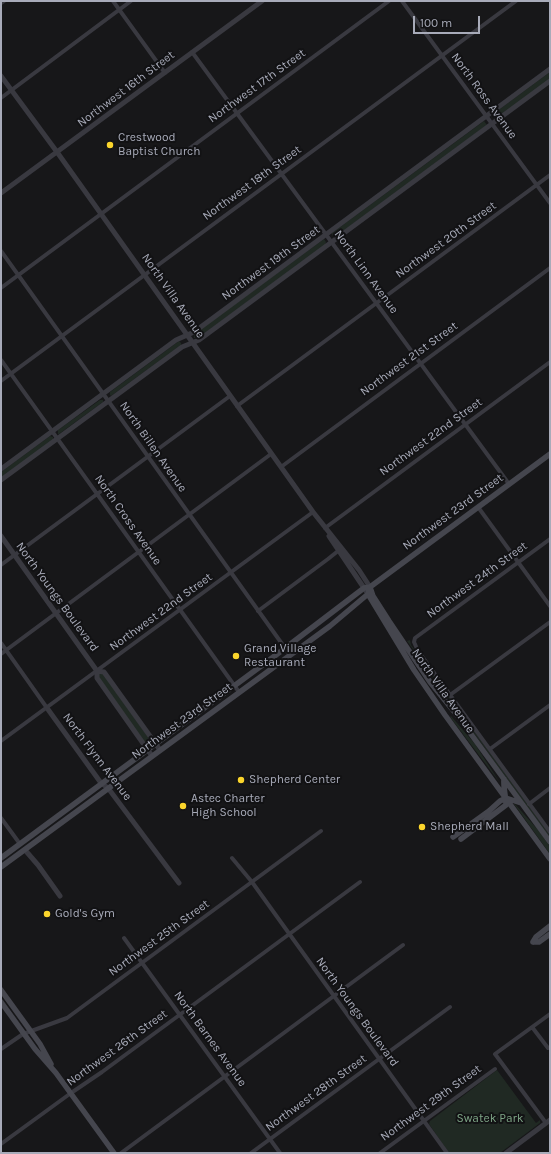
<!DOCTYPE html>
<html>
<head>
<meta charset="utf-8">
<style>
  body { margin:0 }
  #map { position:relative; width:551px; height:1154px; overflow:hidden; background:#171719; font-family:Karla,sans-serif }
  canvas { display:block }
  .frame { position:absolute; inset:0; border:2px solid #a8abb9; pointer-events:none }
  .scale { position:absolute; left:413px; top:16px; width:67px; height:18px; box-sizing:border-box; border:2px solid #a8abb9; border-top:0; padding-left:5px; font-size:12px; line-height:14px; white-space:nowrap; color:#a8abb9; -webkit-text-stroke:3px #121214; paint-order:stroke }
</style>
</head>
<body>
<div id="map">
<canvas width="551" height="1154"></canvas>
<div class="frame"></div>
<div class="scale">100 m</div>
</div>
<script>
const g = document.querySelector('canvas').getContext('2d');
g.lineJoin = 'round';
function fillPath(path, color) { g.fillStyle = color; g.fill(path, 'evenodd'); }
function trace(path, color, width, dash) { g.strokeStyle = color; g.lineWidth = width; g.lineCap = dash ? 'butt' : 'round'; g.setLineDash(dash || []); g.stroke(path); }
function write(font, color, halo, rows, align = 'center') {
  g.font = font + ' Karla,sans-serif'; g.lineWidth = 4; g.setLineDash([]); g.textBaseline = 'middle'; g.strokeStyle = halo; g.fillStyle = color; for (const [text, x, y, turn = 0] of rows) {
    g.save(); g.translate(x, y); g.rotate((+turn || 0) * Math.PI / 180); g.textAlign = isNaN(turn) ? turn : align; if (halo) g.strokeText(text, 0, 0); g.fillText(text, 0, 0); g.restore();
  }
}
fillPath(new Path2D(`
  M550,72V79L496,119L493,117V114Z
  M484,121L487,125L335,237L332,235V233Z
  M324,239L326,242L325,245L198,338H194V334Z
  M179,341L181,343V345L111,396L110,395V392Z
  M100,400H103V402L59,434H58V430Z
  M50,436L53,437V440L1,478V472Z
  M410,640L411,645L550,835V838L407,641Z
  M102,672L150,740L149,743H145L97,675Z
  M451,716L475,744L500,783L450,717Z
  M514,803L540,832L550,847V854L514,804Z
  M497,1070L536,1123L540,1120V1123L500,1153H449L429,1124L430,1121Z`), '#202923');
trace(new Path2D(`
  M113,1L165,73
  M402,1L550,203
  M1,3L4,1
  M192,52L509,484
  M1,98L131,1
  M1,251L290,655
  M1,288L389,1
  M1,360L239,692
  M1,381L516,1
  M237,406L550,175
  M281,467L550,268
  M478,507L550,606
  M325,528L550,362
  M550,539L415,638L414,642L418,651L550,832
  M1,565L230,396
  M258,611L328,559L338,551
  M1,643L47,708
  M1,654L271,454
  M450,695L550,622
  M1,741L313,512
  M490,749L550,705
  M529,804L550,788
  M1,818L20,844
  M232,858L252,882L447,1153
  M124,938L280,1153
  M532,1027L548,1048
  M1,1049L23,1034L67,1018L321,831
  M546,1123L495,1054L550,1014
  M1,1144L71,1093L102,1072L360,882
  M121,1153L403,945
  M251,1153L450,1007
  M380,1153L495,1069`), '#393940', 4);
trace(new Path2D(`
  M1,76L57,152L313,512L359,570L370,587
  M1,193L262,1
  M1,469L176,340L194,332L550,69
  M1,480L182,347L199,340L550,81
  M1,536L97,671V678L152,756
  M329,536L366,591
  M97,671L104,672L160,750
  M47,708L101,783L108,788L179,883
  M25,850L38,865L60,896
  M506,1153L550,1120`), '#393940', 5);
trace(new Path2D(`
  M370,587L373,596L389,621L430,682L457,715L550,842
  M368,594L414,670L445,715L550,859
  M453,837L489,811L500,801L506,798L521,803
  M461,839L506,805C506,796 503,788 504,779
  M1,858L276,655L364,588L370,587L550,454
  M1,867L330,626L368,594L370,587
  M533,942L536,937L550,926
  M533,942H539L550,934
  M1,990L40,1044L51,1064
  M1,1002L35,1049L56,1073L114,1153`), '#45464e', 5.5);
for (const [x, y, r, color] of [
  [110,145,4,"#fbd52c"],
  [236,656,4,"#fbd52c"],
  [241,780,4,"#fbd52c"],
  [183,806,4,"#fbd52c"],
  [422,827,4,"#fbd52c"],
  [47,914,4,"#fbd52c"]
]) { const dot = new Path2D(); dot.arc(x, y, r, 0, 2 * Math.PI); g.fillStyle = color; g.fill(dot); trace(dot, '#121214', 1.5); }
write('12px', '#a8abb9', '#121214', [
  ["Northwest 17th Street",257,86,-36],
  ["Northwest 16th Street",126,89,-37],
  ["North Ross Avenue",484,96,54],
  ["Northwest 18th Street",252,183,-36],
  ["Northwest 20th Street",446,240,-36],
  ["Northwest 19th Street",271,263,-36],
  ["North Linn Avenue",366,272,54],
  ["North Villa Avenue",173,296,55],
  ["Northwest 21st Street",409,359,-36],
  ["Northwest 22nd Street",431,437,-36],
  ["North Billen Avenue",153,447,55],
  ["Northwest 23rd Street",453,512,-36],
  ["North Cross Avenue",128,520,55],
  ["Northwest 24th Street",477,580,-36],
  ["North Youngs Boulevard",57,597,54],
  ["Northwest 22nd Street",161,612,-36],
  ["North Villa Avenue",443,691,55],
  ["Northwest 23rd Street",182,721,-36],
  ["North Flynn Avenue",97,757,53],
  ["Northwest 25th Street",159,938,-36],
  ["North Youngs Boulevard",357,1012,54],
  ["North Barnes Avenue",210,1039,54],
  ["Northwest 26th Street",117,1048,-36],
  ["Northwest 28th Street",316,1093,-36],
  ["Northwest 29th Street",431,1103,-36]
]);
write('12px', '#a8abb9', '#121214', [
  ["Crestwood",118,138],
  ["Baptist Church",118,152],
  ["Grand Village",244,649],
  ["Restaurant",244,663],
  ["Shepherd Center",249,780],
  ["Astec Charter",191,799],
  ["High School",191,813],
  ["Shepherd Mall",430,827],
  ["Gold's Gym",55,914]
], 'left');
write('12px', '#7ea586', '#121214', [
  ["Swatek Park",490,1119]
]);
</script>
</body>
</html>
